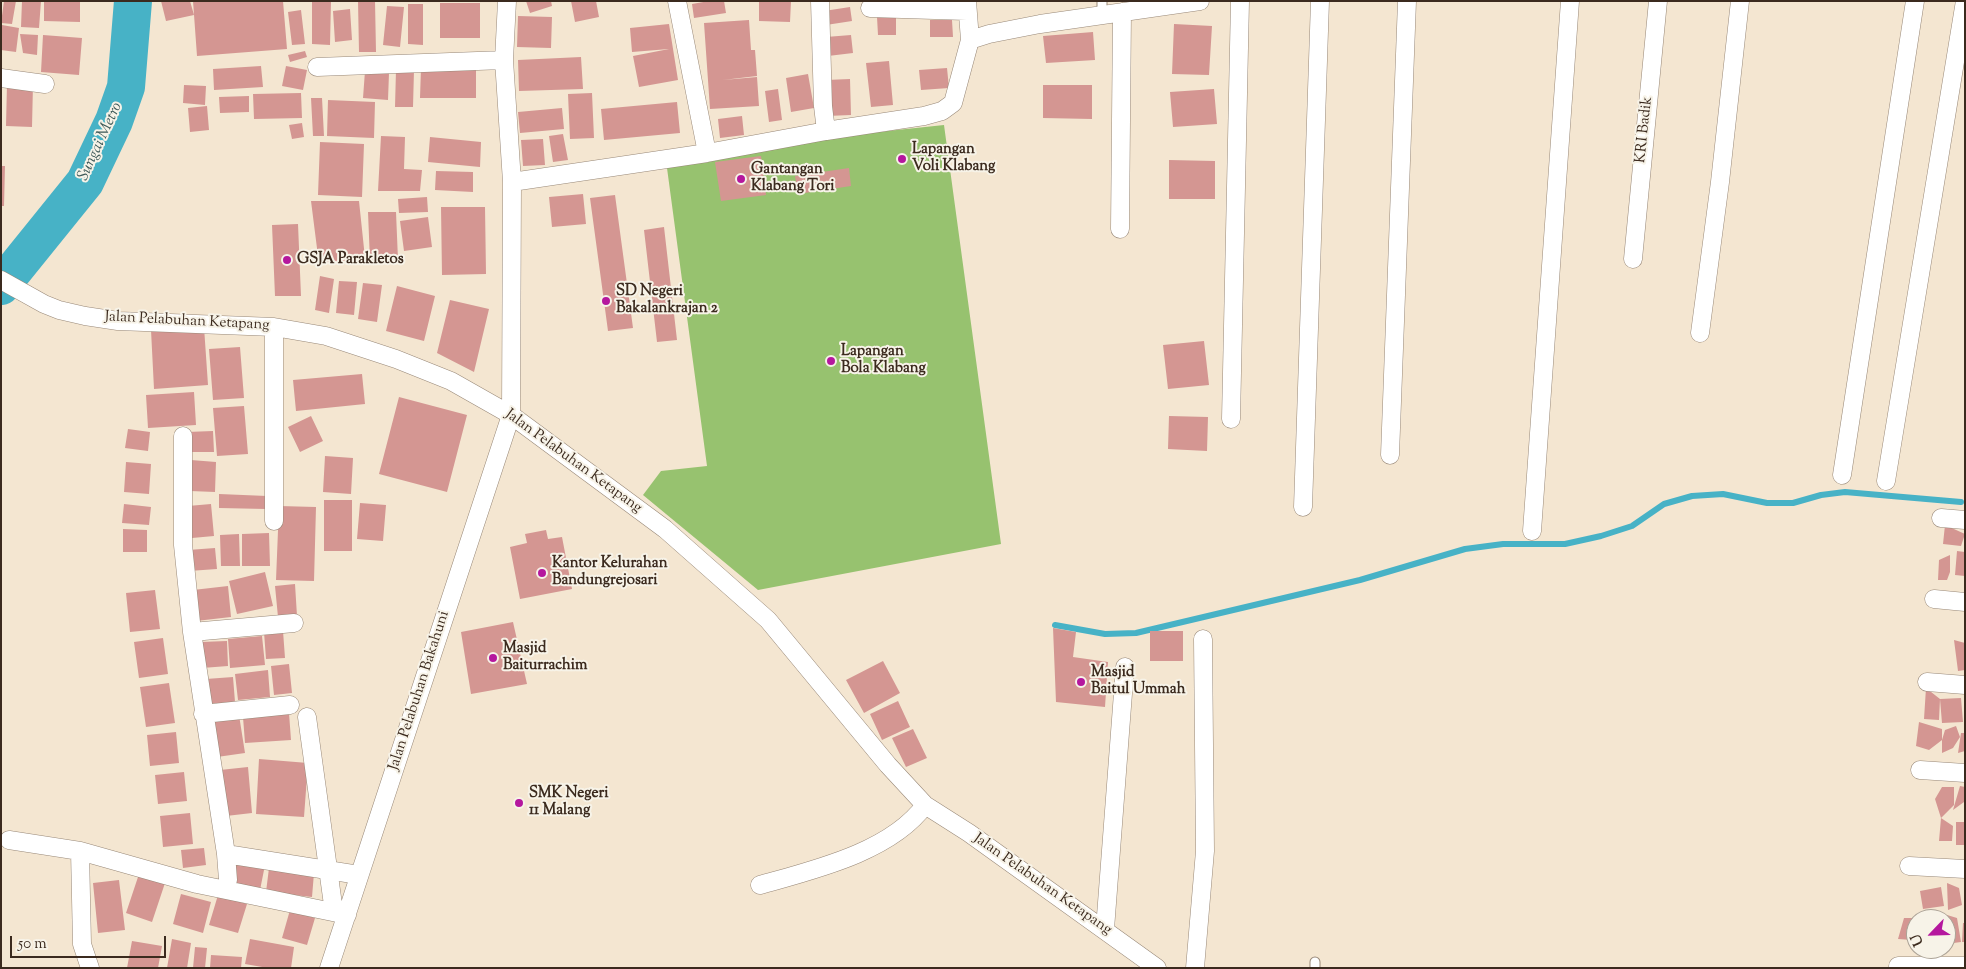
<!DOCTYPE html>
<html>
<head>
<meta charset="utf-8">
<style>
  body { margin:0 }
  #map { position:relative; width:1966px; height:969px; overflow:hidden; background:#f4e6d1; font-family:"Sorts Mill Goudy",serif }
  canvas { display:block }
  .frame { position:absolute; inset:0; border:2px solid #3b2a1e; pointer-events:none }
  .north { position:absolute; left:1906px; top:909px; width:50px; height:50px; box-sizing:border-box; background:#f7f3e8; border:1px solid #aca397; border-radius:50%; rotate:246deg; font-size:14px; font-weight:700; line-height:20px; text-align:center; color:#3b2a1e }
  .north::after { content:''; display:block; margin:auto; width:18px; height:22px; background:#b5179e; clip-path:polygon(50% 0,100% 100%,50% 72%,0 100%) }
  .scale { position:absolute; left:10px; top:936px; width:156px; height:22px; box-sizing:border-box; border:2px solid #3b2a1e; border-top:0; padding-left:6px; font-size:15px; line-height:18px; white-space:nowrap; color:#3b2a1e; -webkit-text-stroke:4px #f7f3e8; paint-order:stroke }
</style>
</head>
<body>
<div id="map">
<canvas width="1966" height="969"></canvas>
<div class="frame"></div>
<div class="north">U</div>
<div class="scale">50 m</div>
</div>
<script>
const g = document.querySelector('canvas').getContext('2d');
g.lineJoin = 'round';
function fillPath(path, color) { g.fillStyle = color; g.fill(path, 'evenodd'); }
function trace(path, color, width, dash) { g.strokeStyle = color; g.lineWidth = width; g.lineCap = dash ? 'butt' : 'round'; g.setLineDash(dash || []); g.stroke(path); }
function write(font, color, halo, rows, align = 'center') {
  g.font = font + ' "Sorts Mill Goudy",serif'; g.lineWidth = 4; g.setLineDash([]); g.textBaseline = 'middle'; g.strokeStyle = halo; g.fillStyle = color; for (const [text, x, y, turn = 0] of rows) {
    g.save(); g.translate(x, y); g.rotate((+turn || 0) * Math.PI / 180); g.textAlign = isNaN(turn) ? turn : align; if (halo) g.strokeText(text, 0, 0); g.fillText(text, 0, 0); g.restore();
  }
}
fillPath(new Path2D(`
  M944,125L1001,544L758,590L643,495L661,471L707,466L667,168L859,134Z`), '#97c26f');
trace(new Path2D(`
  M1055,625L1105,634L1136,633L1360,580L1465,549L1503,544H1565L1601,536L1632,526L1664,504L1692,496L1723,494L1767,503H1793L1821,495L1845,492L1961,502`), '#47b2c6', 6);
trace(new Path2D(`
  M1,286L85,182L114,121L126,87L133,1`), '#47b2c6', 38);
fillPath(new Path2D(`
  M4,1H16L12,24L1,23Z
  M22,1H41L39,28L21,27Z
  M44,1H80V22L44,21Z
  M161,1H190L194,15L166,21Z
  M193,1H283L287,49L197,56Z
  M312,1H331L330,45L312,44Z
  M358,1H375L376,52H359Z
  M526,1H551L552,6L530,13Z
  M571,1H596L599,17L575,22Z
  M709,1H724L726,13L694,18L692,4Z
  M759,1H791L790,22L759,21Z
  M440,3H480V38H440Z
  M408,4H423V45L408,44Z
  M387,6L404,7L400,47L383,45Z
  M850,7L852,21L826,25L824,11Z
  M350,9L352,40L335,42L333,11Z
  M301,10L305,44L292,45L288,12Z
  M518,16L552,17L551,48L517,47Z
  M877,17H896V35H878Z
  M749,20L751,50H755L757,76L723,80L757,77L759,106L710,109L704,23Z
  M930,20H952L953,37H930Z
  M669,24L678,80L639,87L633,56L669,49L632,52L630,28Z
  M1174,24L1212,26L1209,75L1172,74Z
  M2,25L19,28L16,52L1,50Z
  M1093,32L1095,60L1046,63L1043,36Z
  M20,34L38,35L37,55L23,53Z
  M43,35L82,38L79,75L41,72Z
  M851,35L853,53L828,56L826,37Z
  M305,51L307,57L290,62L288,55Z
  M581,57L583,89L519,91L518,60Z
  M889,61L893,105L871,107L866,63Z
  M261,66L263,87L214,90L213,69Z
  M286,66L307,70L303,90L282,86Z
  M421,68L476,69V98H420Z
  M947,68L949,88L921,90L919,70Z
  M396,70H414L413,107H395Z
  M365,71L389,73L388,100L363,98Z
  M808,74L814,108L791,112L786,78Z
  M850,79L851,115L827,116L826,80Z
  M7,84H33L32,127L6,126Z
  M184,85L206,86L205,105L183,103Z
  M1043,85H1092V119L1043,118Z
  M778,89L782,120L769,122L765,91Z
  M1214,89L1217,124L1173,127L1170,92Z
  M301,93L302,118L254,119L253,94Z
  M592,93L594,138L570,139L568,94Z
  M249,96V112L220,113L219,97Z
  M311,98H322L324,136H313Z
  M328,100L375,102L374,138L327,136Z
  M677,102L680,133L604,140L601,109Z
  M207,106L209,130L190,132L188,108Z
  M562,108L564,129L520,133L518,112Z
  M742,116L744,135L720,138L718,119Z
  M302,123L304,137L292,139L289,125Z
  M563,134L568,160L553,162L549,136Z
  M381,136L405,137L404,169L422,170L420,191H378Z
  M430,137L481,142L480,167L428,162Z
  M543,139L545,165L523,166L521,140Z
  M320,142L364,144L362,197L318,195Z
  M761,156L766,195L721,201L715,162Z
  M1169,160L1215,161V199H1169Z
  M1,166H5L4,206H1Z
  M849,168L851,186L798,194L795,176Z
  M436,171L473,172V192L435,190Z
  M583,194L586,224L552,227L549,197Z
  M615,195L633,328L608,331L590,198Z
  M427,197L428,212L399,213L398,199Z
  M311,201H359L365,258L319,264Z
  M441,207H485L486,274L442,275Z
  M368,212H396L398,260L370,261Z
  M428,217L432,247L404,251L400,221Z
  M298,224L301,296H275L272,225Z
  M664,227L677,340L657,342L644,230Z
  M320,276L334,279L329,313L315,310Z
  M339,281L357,282L354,315L336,313Z
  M363,283L382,285L377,322L358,319Z
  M397,286L435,296L424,341L386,331Z
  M450,300L489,309L474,372L437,353Z
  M204,327L208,385L154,389L151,330Z
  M1204,341L1209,385L1168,389L1163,345Z
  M240,347L244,398L213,400L209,349Z
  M362,374L365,404L296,411L293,380Z
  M194,392L196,425L148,428L146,395Z
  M399,397L467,415L447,492L379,474Z
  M244,406L248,454L217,456L213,408Z
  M311,416L323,441L300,452L288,427Z
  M1169,416L1208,417L1207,451L1168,449Z
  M128,429L150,432L148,451L125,448Z
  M213,431L214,452H188L187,432Z
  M325,456L353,458L351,494L323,492Z
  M191,460L216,462L215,492L190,491Z
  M126,462L151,464L149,494L124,492Z
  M219,494L267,496L266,509L219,508Z
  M324,500H352V551H324Z
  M360,503L386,505L383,541L357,539Z
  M124,504L151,507L149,525L122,523Z
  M211,504L214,536L192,538L188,506Z
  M279,506L316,507L314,581L276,580Z
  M1945,525L1965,534L1961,546L1943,544Z
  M123,529L147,530V552H123Z
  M546,530L548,539L562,537L572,589L520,599L510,547L527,543L525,534Z
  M269,533L270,566H242V534Z
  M239,534L240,566H221L220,535Z
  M215,548L217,569L189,571L188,550Z
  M1957,551L1965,552V576L1955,575Z
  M1950,555V572L1947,580H1938L1939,560Z
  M265,572L273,606L237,614L229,581Z
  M295,584L297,616L278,617L275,586Z
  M228,586L231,617L196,621L193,590Z
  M155,590L160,629L130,632L126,593Z
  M513,622L527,684L471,694L461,632Z
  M1053,628L1076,632L1073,657L1108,662L1105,707L1056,702Z
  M283,631L285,658L266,659L264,632Z
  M1150,631H1183V661H1150Z
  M262,636L265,665L230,668L228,639Z
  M163,638L168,674L139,678L134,642Z
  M1954,640L1965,643V670L1958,671Z
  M227,641L228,666L202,668L201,642Z
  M883,661L900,693L864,713L846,680Z
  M289,664L292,693L274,695L271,666Z
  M268,670L270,697L238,700L235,674Z
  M233,677L235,702L208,704L206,679Z
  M169,683L175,723L146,727L140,687Z
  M1926,688L1940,699L1939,720L1924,719Z
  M1961,698L1963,722L1942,723L1940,699Z
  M898,701L910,727L882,740L870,714Z
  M289,713L291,740L245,743L243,717Z
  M239,715L245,753L217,757L211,720Z
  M1919,722L1942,729V740L1945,730L1956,726L1960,737L1953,748L1942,753V740L1929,750L1916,746Z
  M913,729L927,758L906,767L892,738Z
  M176,732L179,763L150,766L147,735Z
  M1961,733H1965V751L1958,753Z
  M259,759L308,763L304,817L256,814Z
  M248,767L252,813L226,816L220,770Z
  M184,772L187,801L158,804L155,775Z
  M1960,786L1965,787L1964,802L1953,810Z
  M1942,787H1954V805L1941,818L1953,826L1952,841H1939L1941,818L1935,799Z
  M190,813L193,844L163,847L160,816Z
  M1956,822H1965V845H1956Z
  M204,848L206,865L183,868L181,850Z
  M237,860L265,865L260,890L233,885Z
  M269,868L314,873L312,897L266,892Z
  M139,874L165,883L152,922L126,913Z
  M119,880L125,930L98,933L93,883Z
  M1947,883L1959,888L1962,905L1948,910Z
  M1941,887L1944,906L1923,909L1920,891Z
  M181,894L211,902L203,933L173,924Z
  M218,895L247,904L238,933L209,925Z
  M290,910L315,918L307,945L282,938Z
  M1947,915L1957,918L1961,942L1946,944V919H1944Z
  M1904,918H1916V938L1912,940L1898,939Z
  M1963,923H1965V942H1962Z
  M172,939L191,943L187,968H167Z
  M250,939L294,947L291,968H268L245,964Z
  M132,941L162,946L158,968H127Z
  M195,947L207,948L205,968H193Z
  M211,955L242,957L241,968H210Z`), '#d49692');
const lane = new Path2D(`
  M1102,1V15
  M1315,968V962`);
const street = new Path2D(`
  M677,1L707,153
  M820,1L823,106L826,131
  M870,8L967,11
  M970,40L989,34L1040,24L1200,1
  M317,67L504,60
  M1,78L45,84
  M512,182L707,153L826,131L924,116L942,111L953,103L970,40L967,1
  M1120,229L1122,12
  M1633,259L1658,1
  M1,280L44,304L59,310L85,316L118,321L274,327L326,336L396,359L451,381L511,415L665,529L768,620L888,765L925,805L969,833L1157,968
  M1700,333L1720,182L1740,1
  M1231,419L1240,1
  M183,436V545L192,632L226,854L228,880
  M1390,455L1407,1
  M1842,475L1915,1
  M1886,481L1965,1
  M1303,507L1320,1
  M1941,518L1965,520
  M274,521V327
  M1532,531L1570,1
  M1934,599L1965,602
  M192,632L294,623
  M1927,682L1965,685
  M203,714L290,705
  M307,717L334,912
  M1920,770L1965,773
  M9,840L80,851L197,884L347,915
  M80,851L82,944L90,968
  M226,854L359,875
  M1909,866L1965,869
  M760,885C813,870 891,852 925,805
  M1105,929L1125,667
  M1898,966H1965
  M329,968L511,415L512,182L504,60L507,1
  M1195,968L1205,851L1203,639`);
trace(lane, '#988878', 11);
trace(street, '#988878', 19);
trace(lane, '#fff', 9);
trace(street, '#fff', 18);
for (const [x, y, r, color] of [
  [902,159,5,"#b5179e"],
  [741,179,5,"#b5179e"],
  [287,260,5,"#b5179e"],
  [606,301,5,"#b5179e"],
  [831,361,5,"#b5179e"],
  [542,573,5,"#b5179e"],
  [493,658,5,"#b5179e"],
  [1081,682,5,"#b5179e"],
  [519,803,5,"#b5179e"]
]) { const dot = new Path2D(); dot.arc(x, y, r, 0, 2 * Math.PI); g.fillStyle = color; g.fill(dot); trace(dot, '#f7f3e8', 2); }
write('15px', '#3b2a1e', '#f7f3e8', [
  ["KRI Badik",1645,130,-84],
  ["Jalan Pelabuhan Ketapang",187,322,3],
  ["Jalan Pelabuhan Ketapang",573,462,36],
  ["Jalan Pelabuhan Bakahuni",420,691,-72],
  ["Jalan Pelabuhan Ketapang",1042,885,35]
]);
write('bold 15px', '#3b2a1e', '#f7f3e8', [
  ["Lapangan",912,150],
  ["Voli Klabang",912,167],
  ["Gantangan",751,170],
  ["Klabang Tori",751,187],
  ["GSJA Parakletos",297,260],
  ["SD Negeri",616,292],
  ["Bakalankrajan 2",616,309],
  ["Lapangan",841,352],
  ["Bola Klabang",841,369],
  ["Kantor Kelurahan",552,564],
  ["Bandungrejosari",552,581],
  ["Masjid",503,649],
  ["Baiturrachim",503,666],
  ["Masjid",1091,673],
  ["Baitul Ummah",1091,690],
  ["SMK Negeri",529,794],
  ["11 Malang",529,811]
], 'left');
write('italic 16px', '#3f5a59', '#f7f3e8', [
  ["Sungai Metro",101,142,-65]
]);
</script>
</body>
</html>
